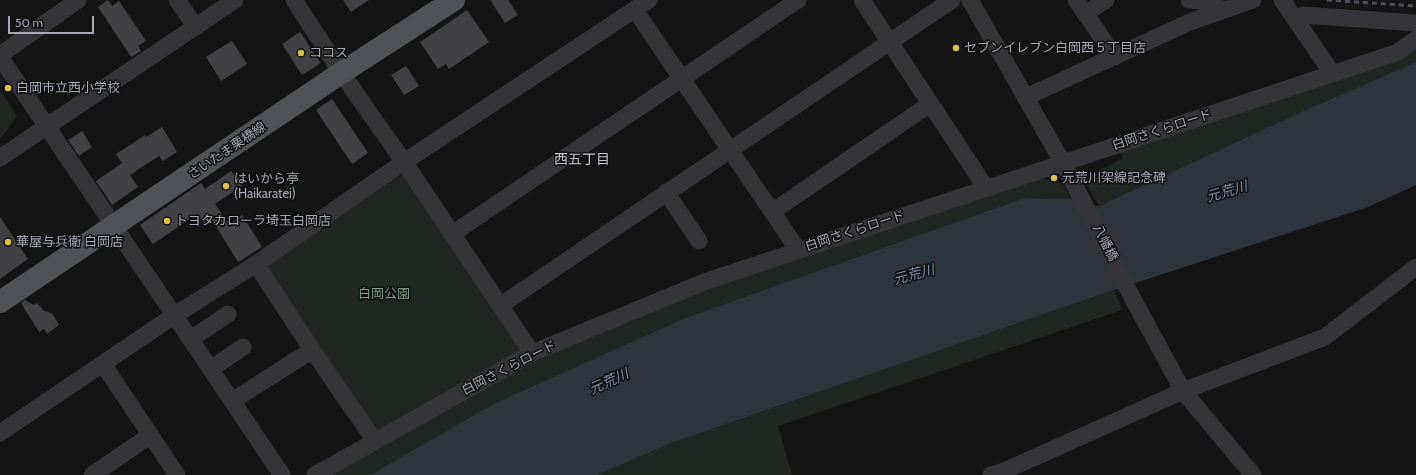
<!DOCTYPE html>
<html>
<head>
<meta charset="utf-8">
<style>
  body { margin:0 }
  #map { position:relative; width:1416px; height:475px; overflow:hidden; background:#141415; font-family:Cabin,sans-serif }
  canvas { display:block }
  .scale { position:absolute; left:8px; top:16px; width:86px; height:18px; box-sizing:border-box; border:2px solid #a7a9b4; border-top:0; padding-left:5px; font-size:12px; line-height:14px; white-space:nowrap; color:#a7a9b4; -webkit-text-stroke:3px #0f0f10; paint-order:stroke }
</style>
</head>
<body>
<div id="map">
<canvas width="1416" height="475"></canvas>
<div class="scale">50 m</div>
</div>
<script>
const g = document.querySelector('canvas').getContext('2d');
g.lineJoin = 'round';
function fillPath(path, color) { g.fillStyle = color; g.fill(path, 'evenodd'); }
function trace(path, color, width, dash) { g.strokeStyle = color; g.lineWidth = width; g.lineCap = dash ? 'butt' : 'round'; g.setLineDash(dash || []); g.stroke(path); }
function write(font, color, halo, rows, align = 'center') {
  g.font = font + ' Cabin,"Noto Sans JP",sans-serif'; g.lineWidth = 3; g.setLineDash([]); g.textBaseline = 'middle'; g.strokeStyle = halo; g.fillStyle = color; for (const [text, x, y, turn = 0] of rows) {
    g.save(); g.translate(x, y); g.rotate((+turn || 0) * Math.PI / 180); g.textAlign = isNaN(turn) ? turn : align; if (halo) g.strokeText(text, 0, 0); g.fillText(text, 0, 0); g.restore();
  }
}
fillPath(new Path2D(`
  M1416,45V62L1301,112L1099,206L1083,177L1123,159L1122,148Z
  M0,90L17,116L0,139Z
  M406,172L522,346L520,351L378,433L263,267Z
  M1039,177L1063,184L1071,199L1024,198L685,318L493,404L370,475H327L542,355L683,297Z
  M1114,290L1122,310L778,426L792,475H597L674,442Z`), '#202722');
fillPath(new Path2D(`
  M1416,62V185L1368,207L1114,290L674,442L597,475H370L493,404L685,318L1024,198L1071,199L1099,206L1301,112Z`), '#2e343c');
fillPath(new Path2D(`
  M108,0L112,6L119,1L146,41L138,46L141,51L131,57L98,7Z
  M343,0H369L351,12Z
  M490,0H508L518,15L505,23Z
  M467,10L489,42L449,69L446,64L438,69L420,42Z
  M300,32L321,63L302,75L282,44Z
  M232,41L247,64L221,81L206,57Z
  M406,66L419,86L404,95L391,75Z
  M332,99L368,153L352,164L316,110Z
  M162,127L177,152L163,161L159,156L130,175L138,187L112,205L96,181L122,163L116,154L145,135L146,137Z
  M82,131L92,147L79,156L68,140Z
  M231,171L242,186L215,204L229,224L242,215L262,247L238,262L212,220L205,225L197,214L153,244L140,225L201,183L205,189Z
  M0,217L28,259L0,279Z
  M25,300L34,305L37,303L44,311L52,313L59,325L47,334L44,329L39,332L21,303Z`), '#414145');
trace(new Path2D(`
  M177,0L196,27
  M294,0L340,71L404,162L532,353
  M862,0L986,188
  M970,0L1063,163L1133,299L1183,391L1253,475
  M1076,0L1115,57
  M1189,0L1213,2L1221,11
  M1282,0L1332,73
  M635,10L798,250
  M1085,14L1106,0
  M1296,20L1303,15L1416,23
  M0,55L78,0
  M0,57L282,475
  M1026,97L1190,22L1253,0
  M0,158L235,0
  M666,192L699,241
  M772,212L930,104
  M452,234L798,0
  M256,264L312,350L375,441
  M501,305L952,0
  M191,339L228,314
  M103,364L177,475
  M211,369L243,347
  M232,401L312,350
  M0,433L175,315L256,264L404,162L649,0
  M92,475L151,435
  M315,475L532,353L704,282L1398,52L1416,39
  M991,475L1004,471L1183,391L1325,337L1416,267`), '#353539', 17);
trace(new Path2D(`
  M0,302L341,73L454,0`), '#515258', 22);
trace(new Path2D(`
  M1327,0L1416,6`), '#4e4f54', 3, [5, 4]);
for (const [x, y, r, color] of [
  [956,48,4,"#ddc143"],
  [301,53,4,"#ddc143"],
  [8,88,4,"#ddc143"],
  [1054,178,4,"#ddc143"],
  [226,186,4,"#ddc143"],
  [167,221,4,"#ddc143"],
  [8,242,4,"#ddc143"]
]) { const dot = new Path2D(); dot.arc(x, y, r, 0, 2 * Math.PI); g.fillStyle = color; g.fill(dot); trace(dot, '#0f0f10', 1.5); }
write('13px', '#a7a9b4', '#0f0f10', [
  ["セブンイレブン白岡西５丁目店",964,48],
  ["ココス",309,53],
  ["白岡市立西小学校",16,88],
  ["元荒川架線記念碑",1062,178],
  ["はいから亭",234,179],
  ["(Haikaratei)",234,194],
  ["トヨタカローラ埼玉白岡店",175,221],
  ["華屋与兵衛 白岡店",16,242]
], 'left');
write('13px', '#a7a9b4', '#0f0f10', [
  ["白岡さくらロード",1162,130,-18],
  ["さいたま栗橋線",227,151,-34],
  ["白岡さくらロード",855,231,-18],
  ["八幡橋",1105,243,63],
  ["白岡さくらロード",509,368,-27]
]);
write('13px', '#809d86', '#0f0f10', [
  ["白岡公園",384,294]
]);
write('14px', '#c7c8d0', '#0f0f10', [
  ["西五丁目",582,160]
]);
write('italic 14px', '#8191ab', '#0f0f10', [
  ["元荒川",1227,192,-17],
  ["元荒川",914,275,-15],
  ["元荒川",609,382,-25]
]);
</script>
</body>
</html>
